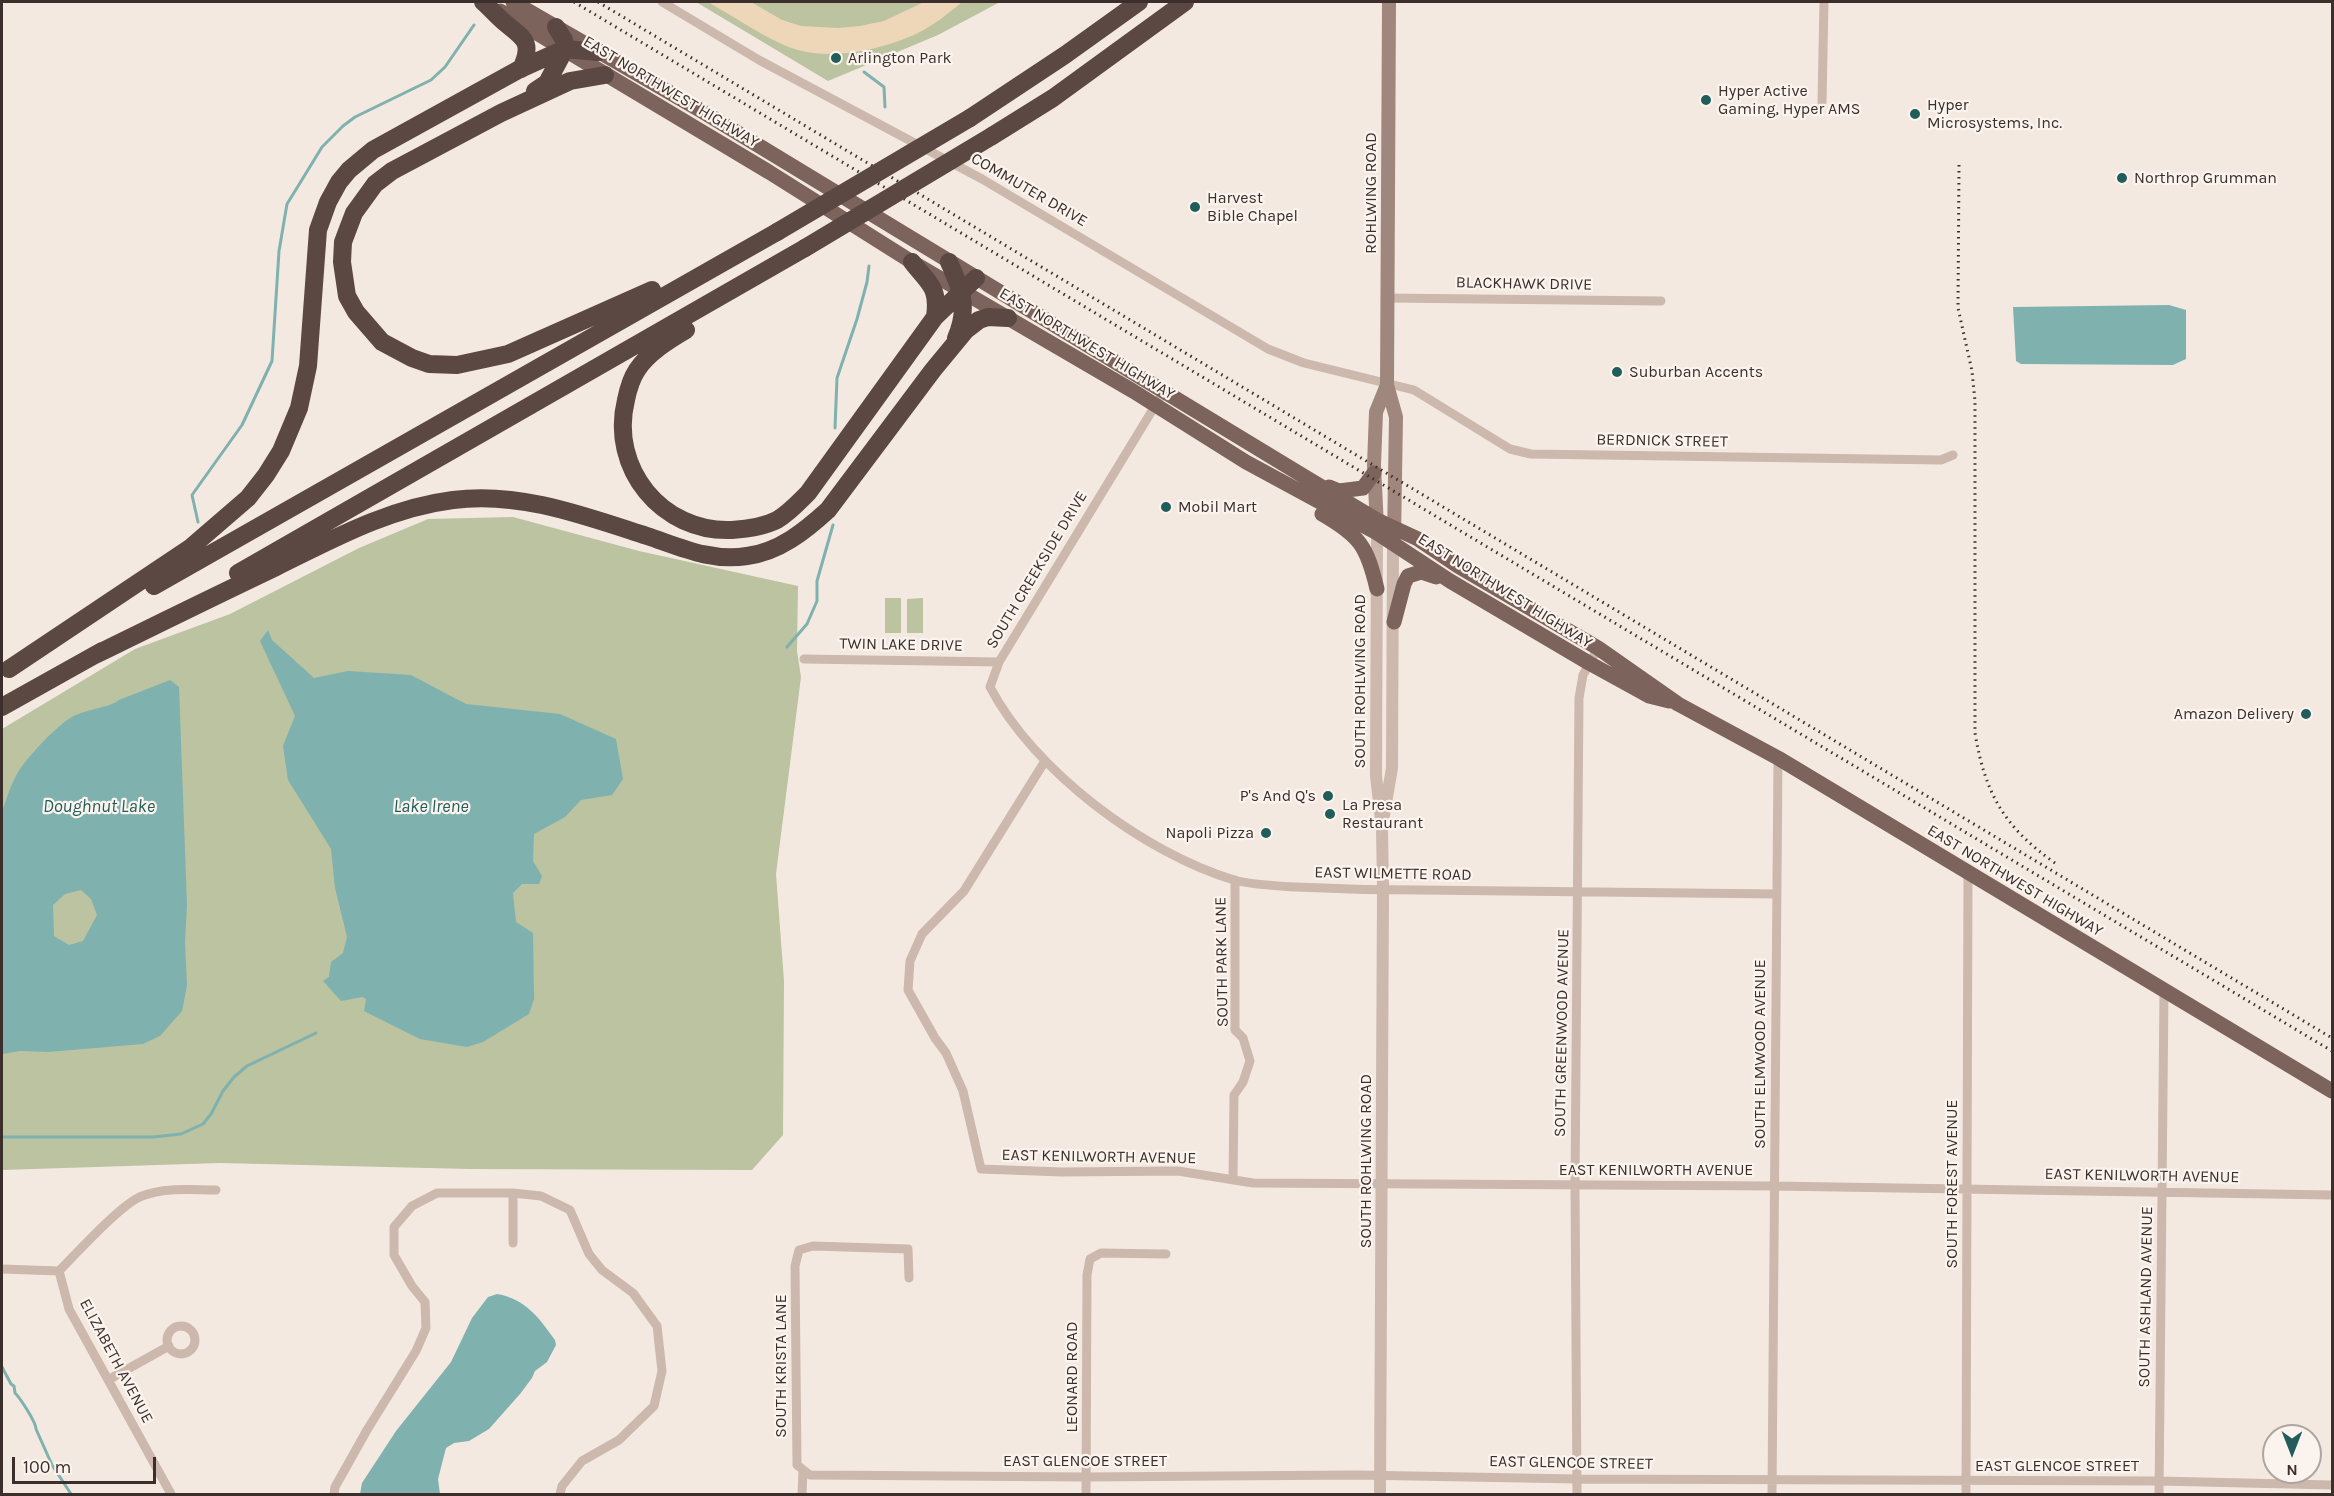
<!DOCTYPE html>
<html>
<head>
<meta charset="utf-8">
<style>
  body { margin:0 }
  #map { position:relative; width:2334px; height:1496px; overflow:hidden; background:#f4e9e1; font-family:Karla,sans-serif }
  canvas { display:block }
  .frame { position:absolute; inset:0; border:3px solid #3b2e2b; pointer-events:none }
  .north { position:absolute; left:2262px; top:1424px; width:60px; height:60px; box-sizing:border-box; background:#fbf4ee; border:2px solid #aea5a0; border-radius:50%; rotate:180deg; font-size:16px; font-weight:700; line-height:24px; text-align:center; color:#3b2e2b }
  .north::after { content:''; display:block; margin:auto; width:21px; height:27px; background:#205d5b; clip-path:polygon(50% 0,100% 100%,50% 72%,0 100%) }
  .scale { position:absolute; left:12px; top:1457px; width:144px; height:27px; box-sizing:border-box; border:3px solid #3b2e2b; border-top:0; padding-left:8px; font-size:18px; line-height:21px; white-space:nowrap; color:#3b2e2b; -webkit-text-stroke:4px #fbf4ee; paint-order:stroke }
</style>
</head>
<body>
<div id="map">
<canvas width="2334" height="1496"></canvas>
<div class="frame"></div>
<div class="north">N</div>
<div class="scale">100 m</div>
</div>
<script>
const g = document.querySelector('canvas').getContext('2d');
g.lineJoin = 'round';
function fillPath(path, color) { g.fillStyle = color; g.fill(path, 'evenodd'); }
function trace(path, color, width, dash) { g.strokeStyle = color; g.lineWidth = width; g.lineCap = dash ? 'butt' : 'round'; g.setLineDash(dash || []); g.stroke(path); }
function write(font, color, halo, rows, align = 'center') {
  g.font = font + ' Karla,sans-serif'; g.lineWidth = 4.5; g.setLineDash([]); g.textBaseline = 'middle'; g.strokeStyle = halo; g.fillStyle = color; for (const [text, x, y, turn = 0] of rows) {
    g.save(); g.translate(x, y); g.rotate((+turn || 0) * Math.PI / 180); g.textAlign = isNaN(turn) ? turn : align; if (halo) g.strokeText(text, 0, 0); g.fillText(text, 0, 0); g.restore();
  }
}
fillPath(new Path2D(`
  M696,2H1000L938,35L828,81Z
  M513,517L639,551L798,586L797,651L801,677L776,874L784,981L783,1135L752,1170L469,1169L220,1163L2,1170V729L135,649L230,614L359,548L428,519Z
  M885,598H901V633H885Z
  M923,598V633H907V599Z`), '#bbc3a0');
fillPath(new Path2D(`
  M708,2H751L782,20L801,26L838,28L860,26L884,21L924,2H962C949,13 934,25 918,33C880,51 823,63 784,45C757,33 733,16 708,2Z`), '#eed7b8');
fillPath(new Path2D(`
  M2169,305L2186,310V359L2173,365L2021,364L2016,361L2013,307Z
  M268,630L272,640L314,678L348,671L411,675L466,704L560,714L616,739L623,779L612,795L581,800L565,817L534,834L533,861L542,876L539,884H522L513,893L516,922L533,933L534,999L529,1014L483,1042L467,1047L420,1039L364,1011L366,999L362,997L341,1001L323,981L329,977L331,962L343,953L347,937L335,888L331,849L288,780L283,746L295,716L260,641Z
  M170,680L179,687L187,905L185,942L187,986L182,1011L160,1036L143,1044L48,1052L20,1051L2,1054V812C6,801 9,789 15,778C22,762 57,725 72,717C83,710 112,707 119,700ZM81,890L91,899L97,915L83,941L69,945L54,936L53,905L65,894Z
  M497,1294C526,1299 539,1318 555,1340L556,1345L547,1362L535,1371L532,1378L520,1394L489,1429L469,1441L454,1443L446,1448L438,1479L440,1494H360L362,1483L396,1431L451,1362L472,1318L488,1297Z`), '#7fb1af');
trace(new Path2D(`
  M864,72L884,87L885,107
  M835,428L837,378L857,319L867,282L869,266
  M198,522L192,495L242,425L272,361L279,251L287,204L300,183L322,147L343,126L355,117L431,80L445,67L474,25
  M787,647L807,624L817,601V581L833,525
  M2,1137H153L181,1134L203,1124L211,1114L223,1091L234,1077L247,1066L316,1033
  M2,1367L11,1384L14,1386L15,1393C20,1398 36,1422 36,1429L52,1465L71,1494`), '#7fb1af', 3);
trace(new Path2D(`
  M662,2L759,60L982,179L1268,349L1304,363L1414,390L1510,449L1531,454L1941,460L1953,455
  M1822,102L1824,2
  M1387,298L1661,301
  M1164,391L999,662L990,687C1034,771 1144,853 1234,880C1253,885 1276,886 1296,887C1337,889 1378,890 1419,890C1538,891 1657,892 1777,894
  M804,659L999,662
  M1045,761L964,891L922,934L910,961L908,990L935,1038L946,1053L963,1091L981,1169L1062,1172L1178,1171L1253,1183L1774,1186L2332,1195
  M1233,1180L1234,1095L1243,1082L1250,1061L1243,1038L1235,1030V880
  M513,1193V1243
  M2,1269L59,1271C76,1254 122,1203 142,1196C166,1187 191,1190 216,1190
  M59,1271L69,1309L171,1494
  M909,1278L908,1249L813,1246L799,1250L795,1266L797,1465L810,1475L1086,1477L1357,1475L1577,1479L2159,1481L2332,1485
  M167 1340a14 14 0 1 1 28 0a14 14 0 1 1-28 0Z
  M108,1380L169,1346
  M334,1494L335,1487L367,1430L416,1351L426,1328L425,1302L412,1286L394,1255V1227L412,1206L437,1193H513L541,1196L570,1210L589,1254L602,1270L633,1293L657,1326L662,1371L654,1406L619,1440L582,1461L562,1486L560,1494
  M802,1494L803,1470
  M1086,1494L1087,1275L1090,1259L1101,1253L1166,1254
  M1577,1494L1575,1184L1579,698L1583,675L1598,648
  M1772,1494L1778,758
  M1966,1494L1968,873
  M2159,1494L2164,992`), '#ccb8ac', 9);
trace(new Path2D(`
  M1377,533L1376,776L1382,828L1383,890L1380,1494
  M1384,815L1392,768L1393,543`), '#ccb8ac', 12);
trace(new Path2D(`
  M1389,2L1387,385L1396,417L1394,538
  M1377,527L1374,465L1376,412L1387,385`), '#a0877d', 14);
trace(new Path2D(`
  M513,2L700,110L1310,480L1377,520L1418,539L1458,566L1598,648L1678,704L1778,758L2332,1091
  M500,11L769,172L912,262L1133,391L1246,462L1377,533L1450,581L1589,663L1649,696L1669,701
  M1329,487L1339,491L1363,488L1374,473
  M1322,514C1360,536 1367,546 1377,589
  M1394,622L1404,584L1408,576L1421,572L1436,577`), '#7c645c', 15);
trace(new Path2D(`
  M483,2C490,8 496,15 504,22C523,38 534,41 521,69
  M605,75L570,81L501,113L392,171L375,184L354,213L343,242L342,262L347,296L356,312L382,342L412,358L429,364L457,365L508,354L652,290
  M535,91L547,83L565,49L564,40L556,27
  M970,118L1065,55L1139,2
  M992,136L1053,98L1185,2
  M912,262C930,285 939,287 935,317
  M949,262C962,291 969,308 956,338
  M686,330C669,340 648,353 637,370C631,379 628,390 626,400C609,468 662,533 732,530C747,529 763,527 777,520C789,513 798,503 808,493L935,317L976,278
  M238,573L805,248
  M154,586L777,232
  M93,656C154,626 215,596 276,567C333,539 389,508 453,500C519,491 585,516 647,536C680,547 711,562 747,556C779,552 805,531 828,510L933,370L966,330L979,320L988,317L1008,318
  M9,669L190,548L248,498L266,475L281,451L299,408L308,366L318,230L328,202L339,182L349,170L373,150L518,70L549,56L565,49L598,52
  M2,707L102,651`), '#5b4842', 18);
trace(new Path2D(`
  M574,2L2332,1051
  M598,2L2332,1038
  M1959,165L1958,308L1972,371L1975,401V733C1985,794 2005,828 2055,863`), '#3b2e2b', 3, [1.5, 4.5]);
trace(new Path2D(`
  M777,232L970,118
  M805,248L992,136`), '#5b4842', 18);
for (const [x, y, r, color] of [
  [836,58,6,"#205d5b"],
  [1706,100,6,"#205d5b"],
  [1915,114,6,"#205d5b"],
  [2122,178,6,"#205d5b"],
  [1195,207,6,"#205d5b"],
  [1617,372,6,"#205d5b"],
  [1166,507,6,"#205d5b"],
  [2306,714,6,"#205d5b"],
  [1328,796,6,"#205d5b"],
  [1330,814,6,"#205d5b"],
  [1266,833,6,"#205d5b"]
]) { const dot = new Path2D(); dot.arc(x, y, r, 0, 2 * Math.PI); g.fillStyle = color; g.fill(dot); trace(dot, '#fbf4ee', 2); }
write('16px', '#3b2e2b', '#fbf4ee', [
  ["Arlington Park",848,58],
  ["Hyper Active",1718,91],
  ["Gaming, Hyper AMS",1718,109],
  ["Hyper",1927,105],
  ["Microsystems, Inc.",1927,123],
  ["Northrop Grumman",2134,178],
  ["Harvest",1207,198],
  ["Bible Chapel",1207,216],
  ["Suburban Accents",1629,372],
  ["Mobil Mart",1178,507],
  ["Amazon Delivery",2294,714,"right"],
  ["P's And Q's",1316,796,"right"],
  ["La Presa",1342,805],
  ["Restaurant",1342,823],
  ["Napoli Pizza",1254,833,"right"]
], 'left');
write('16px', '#3b2e2b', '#fbf4ee', [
  ["EAST NORTHWEST HIGHWAY",671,92,31],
  ["COMMUTER DRIVE",1029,190,30],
  ["ROHLWING ROAD",1371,193,-90],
  ["BLACKHAWK DRIVE",1524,284,1],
  ["EAST NORTHWEST HIGHWAY",1087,344,31],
  ["BERDNICK STREET",1662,441,1],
  ["SOUTH CREEKSIDE DRIVE",1037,570,-59],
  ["EAST NORTHWEST HIGHWAY",1505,591,32],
  ["TWIN LAKE DRIVE",901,645,1],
  ["SOUTH ROHLWING ROAD",1360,681,-90],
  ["EAST WILMETTE ROAD",1393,874,1],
  ["EAST NORTHWEST HIGHWAY",2015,881,31],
  ["SOUTH PARK LANE",1222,962,-91],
  ["SOUTH GREENWOOD AVENUE",1562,1033,-89],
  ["SOUTH ELMWOOD AVENUE",1760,1054,-90],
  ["EAST KENILWORTH AVENUE",1099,1157,1],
  ["SOUTH ROHLWING ROAD",1366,1161,-90],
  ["EAST KENILWORTH AVENUE",1656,1170],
  ["EAST KENILWORTH AVENUE",2142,1176,1],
  ["SOUTH FOREST AVENUE",1952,1184,-90],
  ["SOUTH ASHLAND AVENUE",2146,1297,-89],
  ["ELIZABETH AVENUE",116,1361,62],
  ["SOUTH KRISTA LANE",781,1366,-90],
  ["LEONARD ROAD",1072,1377,-90],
  ["EAST GLENCOE STREET",1085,1461],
  ["EAST GLENCOE STREET",1571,1463,1],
  ["EAST GLENCOE STREET",2057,1466]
]);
write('italic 18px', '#205d5b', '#fbf4ee', [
  ["Doughnut Lake",99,807],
  ["Lake Irene",431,807]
]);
</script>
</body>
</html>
